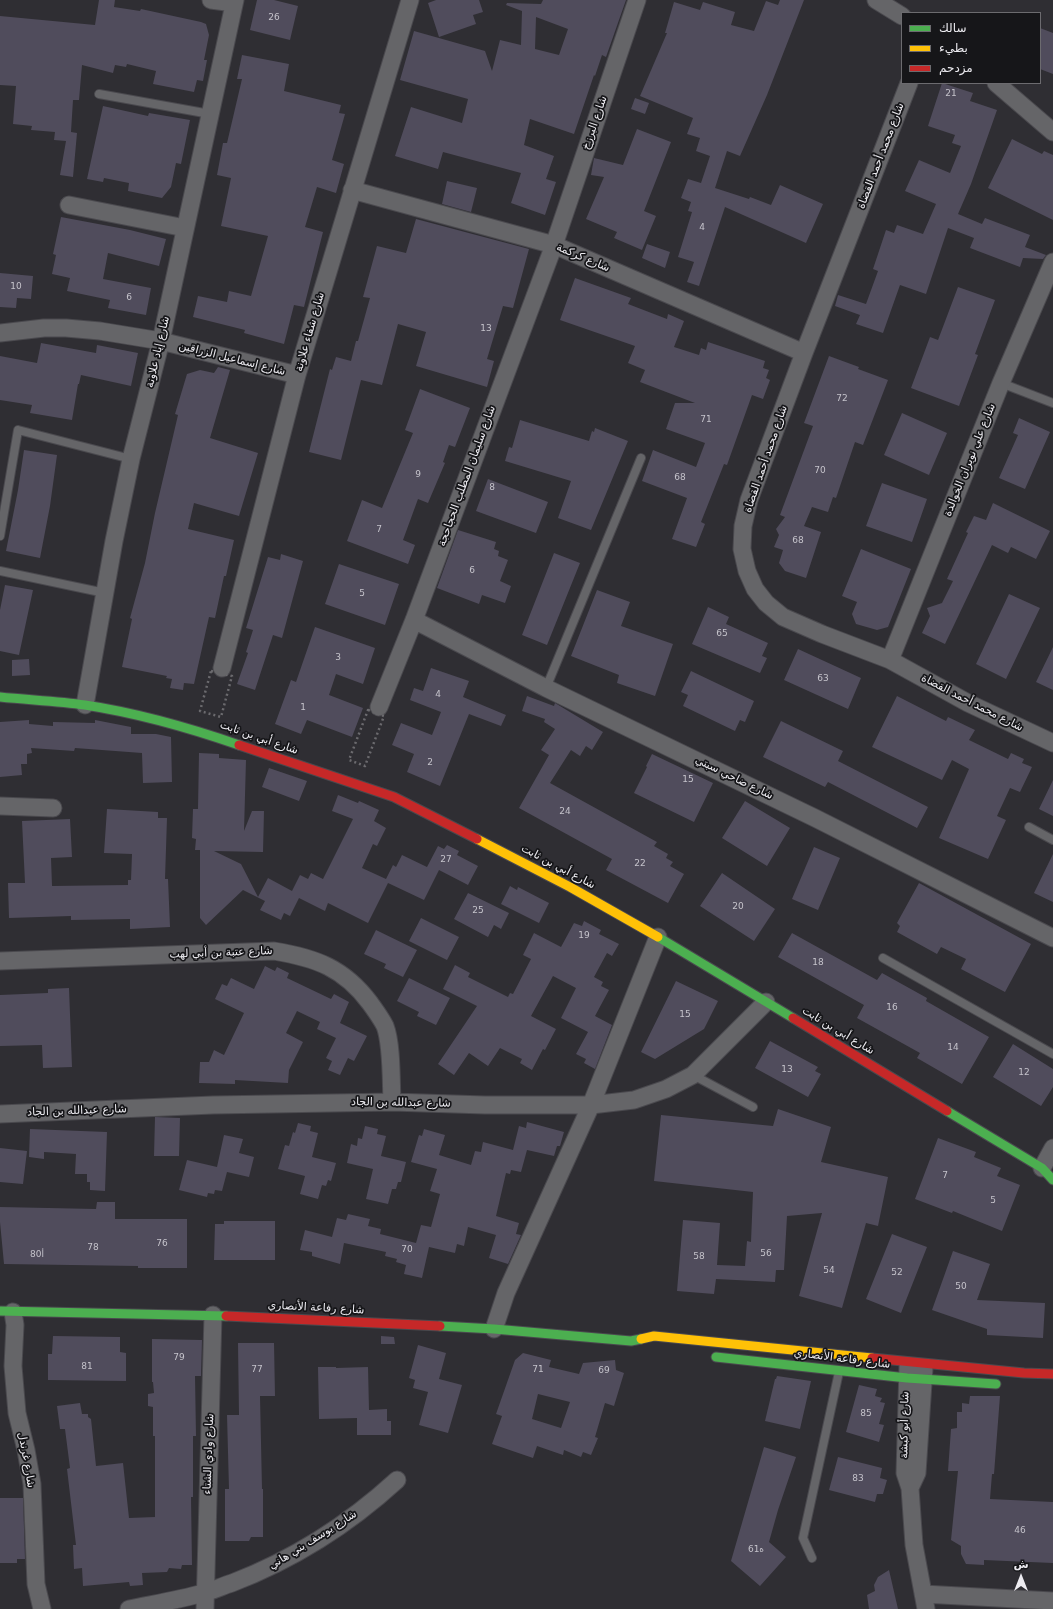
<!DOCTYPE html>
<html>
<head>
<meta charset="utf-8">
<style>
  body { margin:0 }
  #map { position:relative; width:1053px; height:1609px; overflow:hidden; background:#2f2e33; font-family:"DejaVu Sans",Cairo,sans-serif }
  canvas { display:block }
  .legend { position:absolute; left:901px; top:12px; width:140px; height:72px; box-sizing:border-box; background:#161619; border:1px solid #6c6b6f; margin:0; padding:5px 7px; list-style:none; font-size:12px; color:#ecebf0 }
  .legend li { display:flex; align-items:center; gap:8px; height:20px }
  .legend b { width:20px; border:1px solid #6c6b6f }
  .north { position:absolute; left:1001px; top:1557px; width:40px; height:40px; -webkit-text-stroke:3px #161619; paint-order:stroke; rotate:0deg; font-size:11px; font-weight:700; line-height:16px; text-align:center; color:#ecebf0 }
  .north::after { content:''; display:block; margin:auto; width:14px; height:18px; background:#ecebf0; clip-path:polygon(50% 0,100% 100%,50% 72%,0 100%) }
</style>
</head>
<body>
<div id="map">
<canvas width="1053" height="1609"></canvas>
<ul class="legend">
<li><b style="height:5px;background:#4caf50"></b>سالك</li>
<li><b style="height:5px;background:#ffc107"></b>بطيء</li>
<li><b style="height:5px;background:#c62828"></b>مزدحم</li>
</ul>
<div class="north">ش</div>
</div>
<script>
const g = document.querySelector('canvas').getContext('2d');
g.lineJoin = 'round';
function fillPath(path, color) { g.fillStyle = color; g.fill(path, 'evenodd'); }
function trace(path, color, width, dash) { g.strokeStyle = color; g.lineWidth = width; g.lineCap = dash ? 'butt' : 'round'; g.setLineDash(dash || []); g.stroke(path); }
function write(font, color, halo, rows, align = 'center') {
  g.font = font + ' "DejaVu Sans",Cairo,sans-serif'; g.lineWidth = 3.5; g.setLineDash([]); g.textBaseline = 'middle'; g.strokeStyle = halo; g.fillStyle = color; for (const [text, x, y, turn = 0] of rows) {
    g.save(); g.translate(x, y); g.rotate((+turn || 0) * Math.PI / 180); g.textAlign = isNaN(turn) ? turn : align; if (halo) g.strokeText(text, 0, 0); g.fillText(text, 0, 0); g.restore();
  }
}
fillPath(new Path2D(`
  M99,0H115L114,7L140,11L141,9L201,22L206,24L209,35L204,60H207L203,81L197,80L194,92L153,84L156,71L127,64L126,67L115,65L113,73L82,65L79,100H73L71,132L77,133L73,177L60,175L66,141L54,140L55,132L31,130L32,126L13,124L16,86L0,85V16L95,25Z
  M257,0H274L298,6L290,40L250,30Z
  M436,0H479L483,12L473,15L476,24L439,37L428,3Z
  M543,0H626L606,57L602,55L595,76L594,75L574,134L530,119L524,145L554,156L546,179L556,182L545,215L511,203L521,173L443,152L438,169L395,156L411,107L462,123L468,99L400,80L414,31L485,51L492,71L500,40L521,45L522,11L506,5L507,3L541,4ZM536,17L568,29L559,55L535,49Z
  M780,0H804L767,95L740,156L727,151L715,188L749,199L750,197L771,205L780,185L823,204L806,243L725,207L699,286L687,282L694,262L678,257L692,212L688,211L691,202L681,198L688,179L701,183L710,156L696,151L700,138L687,134L693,118L640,96L667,33H665L674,2L700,10L703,2L735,12L731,25L754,31L766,1L778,5Z
  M1040,28L1053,33V74L1040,69Z
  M242,55L289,64L284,91L341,105L339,113L345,114L332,160L344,164L336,193L317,187L305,227L323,232L304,307L294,305L284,344L244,333L245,330L193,317L198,296L227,302L229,291L251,296L268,236L221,226L231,178L217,175L223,143H227L242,79H237Z
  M942,83L973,93L970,101L997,110L971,184L958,214L982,224L985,218L1030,235L1025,247L1046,255L1043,259L1023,258L1020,267L970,248L974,238L948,228L926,294L900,285L883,333L856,324L860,315L835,306L838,295L866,304L878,271L873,269L886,230L894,233L897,225L923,234L936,204L905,191L919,160L950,173L961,146L952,143L955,135L928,126Z
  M635,98L649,103L645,114L631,109Z
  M103,106L148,116L149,113L190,120L181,164L176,163L171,187L162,198L128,191L129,183L104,178L103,182L87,179Z
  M637,129L671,142L644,211L656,216L642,250L614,238L617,232L586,219L604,177L591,175L594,158L623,165Z
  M1012,139L1042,154L1044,151L1053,155V220L988,188Z
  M447,181L477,188L471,212L442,204Z
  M61,217L130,230L166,239L159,266L108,253L103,279L151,288L146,315L108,308L110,300L67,291L70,278L52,274L56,255L53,254Z
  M416,219L529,249L513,308L503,306L487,359L494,361L487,387L416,366L426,332L398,324L382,385L361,380L341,460L309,452L330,369L332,370L336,357L351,361L356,341H358L370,298L363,297L377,246L406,253Z
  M647,244L670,252L665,268L642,258Z
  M0,273L33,276L31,299L17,298L16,308L0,307Z
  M575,278L631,298L628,304L667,319L668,314L684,321L674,347L699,355L701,348L706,350L708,342L765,361L763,368L769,370L766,378L770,380L763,399L752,395L727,465L724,464L701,522L705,524L696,547L672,539L687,498L642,481L653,450L696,467L705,443L666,429L675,403H695L640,382L645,370L628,363L635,346L560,320Z
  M958,287L995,300L975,354L978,355L959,406L911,388L930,337L938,340Z
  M41,343L96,353L97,345L138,353L131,386L81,375L79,384H78L72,420L30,413L32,405L0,400V356L37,363Z
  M829,356L859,367L858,369L888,380L863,445L855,442L836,498L833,497L828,512L812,507L804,526L821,532L806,578L785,571L779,563L783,550L774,547L779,535L776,529L785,517L780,515L813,426L804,423Z
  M218,367L230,370L210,438L258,453L239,516L194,503L188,529L234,540L226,576H224L215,618L209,617L194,684L184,683L183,690L170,688L172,679L166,678L167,676L122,667L132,619L130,618L145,563L155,513L178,415L175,414L187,374L200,370L214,373Z
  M420,389L470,408L455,447L449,445L443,462L445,463L428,503L418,499L403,540L415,545L408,564L347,541L362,500L382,508L413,433L405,430Z
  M902,413L947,433L929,475L884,455Z
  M1019,418L1050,432L1025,489L999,478L1018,435L1013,433Z
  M520,420L589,441L592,431L594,432L595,428L628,441L591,530L558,518L571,481L505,461L509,447L512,448Z
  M24,450L57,455L50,506L40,558L6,551L18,490Z
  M488,479L548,502L536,533L476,511Z
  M882,483L927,499L912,542L866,526Z
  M993,503L1050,531L1036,559L1011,547L1008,553L992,545L945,644L922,633L930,616L927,608L942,603L953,581L947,579L968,533L966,532L974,516L986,520Z
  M458,530L496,542L494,549L499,551L498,556L508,560L500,581L511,586L505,603L482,595L479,604L437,588Z
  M861,549L911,569L888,627L877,630L856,624L852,614L857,602L842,596Z
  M554,553L580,563L547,645L522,635Z
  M281,554L303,561L282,638L273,635L255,690L237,684L248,653L246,652L253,630L246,628L268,557L280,560Z
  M339,564L399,584L385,625L325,604Z
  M5,585L33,590L19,655L0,651V610Z
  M597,590L630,602L621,626L673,644L655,696L617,683L619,675L571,656Z
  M1009,594L1040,608L1006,679L976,664Z
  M708,607L729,617L726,624L768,643L762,656L767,658L760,673L692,644Z
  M315,627L375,648L363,684L336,674L329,695L363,708L352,737L307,720L301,734L275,724L291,680L296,682Z
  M1053,647V690L1036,682Z
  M798,649L861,678L848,709L784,680Z
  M29,659L30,675L12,676V660Z
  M431,668L469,681L463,697L506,715L501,726L469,714L440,786L407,772L414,754L392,745L401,723L432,735L441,712L410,700L414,688L423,691Z
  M691,671L754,701L745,722L740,720L735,731L683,706L688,695L681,692Z
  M527,696L554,706L555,703L603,732L592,750L586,746L580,756L571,750L550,783L657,842L654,846L668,854L666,858L673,862L670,866L684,874L668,903L606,870L612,859L519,808L549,755L541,750L555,729L544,722L545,719L522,711Z
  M897,696L946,721L948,717L975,730L969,740L1008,759L1011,753L1024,759L1022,763L1032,767L1020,792L1010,788L997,816L1006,820L988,859L939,838L969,769L952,760L942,780L872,747Z
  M29,720V724L53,726V722L95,723V720L131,727V734H156L171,737L172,782L143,783L142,753L75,748L74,751L31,748L32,753L27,754V764H21L22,775L0,777V722Z
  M781,721L843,751L838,761L928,807L917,828L828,782L825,787L763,757Z
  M199,753L219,754V758L246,760L244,831L252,811H264L263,852L214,851L241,864L258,897L268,878L292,891L300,875L308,879L311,873L323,879L353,819L332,811L338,795L358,803L359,801L379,810L374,821L386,828L377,846L373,844L362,868L386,879L393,865L396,867L402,855L427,867L438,846L444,849L447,845L459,851L457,855L478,866L468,885L439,870L424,900L388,883L368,923L328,903L325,911L299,898L290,916L284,913L281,920L260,910L265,901L243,890L206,925L200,918V850H195L196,839L192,838L193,809H198Z
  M652,754L713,783L694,822L634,793L647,767L646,766Z
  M269,768L307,781L299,801L262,787Z
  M1053,780V816L1039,809Z
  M745,801L790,828L767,866L722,838Z
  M107,809L158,812V818H167L165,879H168L170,927L130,929V919L71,920V916L9,918L8,883H25L22,821L70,819L72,857L51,858L52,886L128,885V880H131L132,854L104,853Z
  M814,847L840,858L818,910L792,899Z
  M1053,854V902L1034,893Z
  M722,873L775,909L754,941L700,906Z
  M919,883L1031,944L1005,992L961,969L966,959L941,947L937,954L897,932L900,926L897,923Z
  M510,886L517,890L518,887L549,903L539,923L501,904Z
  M468,893L509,913L501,929L494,925L488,937L454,919Z
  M421,918L459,937L447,960L409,941Z
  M584,921L601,930L599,934L619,944L612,956L607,953L594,977L603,982L601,986L609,990L595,1016L612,1025L595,1069L584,1063L586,1059L576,1054L588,1032L561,1018L576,988L553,976L531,1016L556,1029L545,1050L543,1049L532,1070L520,1063L522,1059L500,1048L488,1066L469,1053L454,1075L438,1064L477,1006L443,989L455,965L470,973L468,977L508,997L510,993L513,994L531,959L523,955L534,933L561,947L574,923L582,926Z
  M376,930L417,950L403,977L384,968L386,964L364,954Z
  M792,933L877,980L882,973L927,998L926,1001L989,1037L962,1084L917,1058L920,1053L857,1018L864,1005L778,957Z
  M265,966L275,971L277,967L289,973L287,978L331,999L334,994L349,1002L340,1023L367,1036L354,1061L348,1058L340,1075L328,1070L332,1061L326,1058L336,1038L317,1029L320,1022L297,1011L286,1033L303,1042L289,1070L288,1083L235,1080V1084L199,1083L200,1062H209L214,1050L224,1055L244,1013L215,999L222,984L227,986L231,978L254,989Z
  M409,978L450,998L436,1025L417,1016L419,1012L397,1001Z
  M676,981L718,1001L704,1029L655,1059L641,1052Z
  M69,988L72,1067L43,1068L42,1045L0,1046V995L48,993V989Z
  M770,1041L818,1067L815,1071L821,1074L808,1097L755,1068Z
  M1013,1044L1053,1069V1087L1041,1106L993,1077Z
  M778,1109L831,1127L821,1162L888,1177L878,1226L866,1223L842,1308L799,1296L822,1213L787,1216L784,1270H776L775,1282L716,1279L714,1294L677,1291L683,1220L720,1223L717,1265L745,1266L747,1241L751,1242L753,1192L654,1181L661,1115L773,1126Z
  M155,1117L180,1118L179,1156H154Z
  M527,1122L564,1132L560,1146H557L554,1156L527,1150L521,1172L511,1170L510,1174L506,1173L496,1216L519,1223L516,1234L521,1235L508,1264L489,1258L496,1235L468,1227L464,1246L457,1244L455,1253L429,1247L422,1278L404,1274L406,1265L396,1262L397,1259L385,1256L386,1252L344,1243L340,1264L312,1256V1252L300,1250L305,1230L332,1237L337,1218L346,1220L348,1214L370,1219L368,1226L381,1229L380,1234L416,1243L421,1225L431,1227L440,1194L430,1191L437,1169L411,1162L419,1135L422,1136L424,1129L445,1135L439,1155L471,1165L475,1151L481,1152L483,1142L513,1150L519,1126L526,1128Z
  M298,1123L311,1126L310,1131L318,1133L312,1157L336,1163L331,1181L328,1180L326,1186L322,1185L318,1199L300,1194L305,1176L278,1169L285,1145L289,1146L293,1132L295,1133Z
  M365,1126L378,1129L377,1134L386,1136L381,1156L406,1162L401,1182H398L396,1189H392L388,1204L366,1199L373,1169L347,1163L351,1144L357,1146L358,1138L362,1139Z
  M30,1129L107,1132L105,1191L90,1190V1182H87V1174H75L76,1154L44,1152V1159L29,1157Z
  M224,1135L243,1139L239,1153L254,1157L249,1177L227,1172L222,1191L215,1190L214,1194L208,1193L207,1197L179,1190L187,1160L217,1167Z
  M938,1138L976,1152L974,1157L1001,1168L997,1176L1020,1185L1002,1231L953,1211L952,1213L915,1199Z
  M0,1148L27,1151L23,1184L0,1182Z
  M97,1202H115V1219H187V1268H138V1266L4,1264L0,1222V1207L96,1209Z
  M224,1221H275V1260H214L215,1224H224Z
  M892,1234L927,1247L901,1313L866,1299Z
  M953,1251L990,1264L977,1300L1045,1303L1043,1338L987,1335V1329L932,1310Z
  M53,1336L120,1337V1352L126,1353V1381L48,1380V1354H52Z
  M381,1336L394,1337L395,1344H381Z
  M152,1339L202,1340L201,1376H195L196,1436H193V1497H191L192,1565H182L181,1569L169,1568L167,1572L142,1573L143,1585L130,1586L129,1582L83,1586L82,1568L74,1569L73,1545H76L67,1469L70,1468L65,1429H60L57,1406L80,1403L82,1414H88V1417L91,1419L96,1466L123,1463L129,1518L155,1517V1436H153V1407L148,1406V1394L154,1393L153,1382H152Z
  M238,1343H274L275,1396H260L262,1489H263V1537H251L249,1541H225V1489H229L227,1415H239Z
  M418,1345L446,1353L439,1379L462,1385L448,1433L419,1425L428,1392L413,1388L415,1380L409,1378Z
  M523,1353L551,1360L549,1367L579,1374L583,1363L615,1360L616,1370L624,1373L614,1406L605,1403L595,1437L598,1438L591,1455L583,1452L581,1457L564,1450L563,1455L537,1446L533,1458L492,1444L502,1416L496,1414L515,1360ZM538,1394L570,1402L561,1428L532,1419Z
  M318,1367H336V1368L368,1367L369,1410L387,1409V1421H391V1435H357V1418L319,1419Z
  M777,1376L811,1381L800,1429L765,1421L775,1379H776Z
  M859,1385L877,1389L875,1396L882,1398L880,1402L885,1403L879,1424L884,1425L879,1442L846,1432Z
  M970,1396H1000L994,1474H992L990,1499L1053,1502V1563L984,1560V1565L966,1564L961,1554V1546L951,1540L958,1471H948L951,1429L957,1428V1412H962V1403L969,1404Z
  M764,1447L796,1457L778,1510L769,1542L786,1557L760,1586L731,1561Z
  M838,1457L882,1468L880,1478L887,1480L883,1494H877L875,1502L829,1490Z
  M0,1498H23L25,1559H17V1563H0Z
  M889,1570L898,1609H869L867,1595L875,1591L874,1585L878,1577Z`), '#504c5c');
const lane = new Path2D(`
  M99,94L210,114
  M1001,383L1053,403
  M0,536L18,430L131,459
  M0,571L105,593
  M546,688L641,458
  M1029,827L1053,840
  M883,958L1053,1054
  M693,1075L753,1107
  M812,1558L803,1538L839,1372`);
const street = new Path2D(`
  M211,0L234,3
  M876,0L902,16
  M909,83L804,353L749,500L743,526L742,549L747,571L755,589L766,603L783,617L822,634L890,660L968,703L1053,743
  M996,83L1053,132
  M352,190L554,245L804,353
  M69,205L185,228
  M0,333L44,328H66L100,331L161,341L297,375
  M414,620L546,688L815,818L1053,938
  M890,660L1001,383L1053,262
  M222,668L297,375L410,0
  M85,705L114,541L131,459L161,341L235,0
  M379,707L414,620L554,245L637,0
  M0,806L53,808
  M0,961L274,951C316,958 344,968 370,1003C375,1010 381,1018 385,1026C392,1044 391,1081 392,1102
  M0,1114L213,1105L392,1102L485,1105H591L634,1100L666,1089L693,1075L766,1002
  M1042,1168L1053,1148
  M13,1312L15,1325L13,1366L17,1413L26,1450L32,1484L36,1584L42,1609
  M494,1329L506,1293L591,1105L658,937
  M908,1366L905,1473L910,1488L914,1545L926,1609
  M910,1488L917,1473L924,1368
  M923,1594L1053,1601
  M129,1609C153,1604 179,1600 203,1593C213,1591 222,1586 232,1583C292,1560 349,1524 397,1480
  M205,1609L213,1315`);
const fast = new Path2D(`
  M0,697C28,700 57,701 85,705C137,713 190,728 239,745
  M658,937L793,1018
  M947,1111L1042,1168L1053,1180
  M0,1311L226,1316
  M440,1326L494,1329L631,1341L641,1339
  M716,1357L907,1378L996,1384`);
const slow = new Path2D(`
  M477,839L570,887L658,937
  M641,1339L654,1336L872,1358`);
const jam = new Path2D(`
  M239,745L394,797L477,839
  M793,1018L947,1111
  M226,1316L440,1326
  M872,1358L1024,1373L1053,1374`);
trace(lane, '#4a494e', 10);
trace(street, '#4a494e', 19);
trace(fast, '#4a494e', 11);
trace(slow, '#4a494e', 11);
trace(jam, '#4a494e', 11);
trace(new Path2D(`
  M211,671L232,676L221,717L200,711Z
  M368,710L384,716L365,766L349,760Z`), '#6b6a6e', 2.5, [2, 3]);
trace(lane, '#656568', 8);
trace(street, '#656568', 17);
trace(fast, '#4caf50', 9);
trace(slow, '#ffc107', 9);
trace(jam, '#c62828', 9);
write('9px', '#c5c3cb', null, [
  ["26",274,18],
  ["21",951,94],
  ["4",702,228],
  ["10",16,287],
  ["6",129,298],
  ["13",486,329],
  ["72",842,399],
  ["71",706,420],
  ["70",820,471],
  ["9",418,475],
  ["68",680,478],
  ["8",492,488],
  ["7",379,530],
  ["68",798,541],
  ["6",472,571],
  ["5",362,594],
  ["65",722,634],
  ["3",338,658],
  ["63",823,679],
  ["4",438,695],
  ["1",303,708],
  ["2",430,763],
  ["15",688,780],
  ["24",565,812],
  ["27",446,860],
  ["22",640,864],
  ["20",738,907],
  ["25",478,911],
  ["19",584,936],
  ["18",818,963],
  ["16",892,1008],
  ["15",685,1015],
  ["14",953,1048],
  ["13",787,1070],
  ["12",1024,1073],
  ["7",945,1176],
  ["5",993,1201],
  ["76",162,1244],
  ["78",93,1248],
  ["70",407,1250],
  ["56",766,1254],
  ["80أ",37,1255],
  ["58",699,1257],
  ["54",829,1271],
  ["52",897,1273],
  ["50",961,1287],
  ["79",179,1358],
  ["81",87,1367],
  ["77",257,1370],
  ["71",538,1370],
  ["69",604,1371],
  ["85",866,1414],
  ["83",858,1479],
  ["46",1020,1531],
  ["61ه",756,1550]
]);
write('11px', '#ecebf0', '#161619', [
  ["شارع البرزخ",595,123,-71],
  ["شارع محمد أحمد القضاة",881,156,-69],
  ["شارع كركمة",583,258,23],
  ["شارع شفاء علاونة",310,332,-74],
  ["شارع إياد علاونة",158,352,-77],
  ["شارع إسماعيل الزراقين",232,359,14],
  ["شارع محمد أحمد القضاة",766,459,-71],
  ["شارع علي نويران الخوالدة",970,460,-68],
  ["شارع سليمان المطلب الحجاحجة",467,476,-70],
  ["شارع محمد أحمد القضاة",972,703,27],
  ["شارع أبي بن ثابت",259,738,19],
  ["شارع ضاحي سبتي",734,778,26],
  ["شارع أبي بن ثابت",558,867,28],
  ["شارع عتبة بن أبي لهب",221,953,-2],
  ["شارع أبي بن ثابت",838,1031,31],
  ["شارع عبدالله بن الجاد",401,1103,1],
  ["شارع عبدالله بن الجاد",77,1111,-2],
  ["شارع رفاعة الأنصاري",316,1308,3],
  ["شارع رفاعة الأنصاري",842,1359,7],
  ["شارع أبو كبشة",905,1425,-89],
  ["شارع وادي الشتاء",209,1454,-88],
  ["شارع غرندل",26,1460,80],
  ["شارع يوسف بني هاني",313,1540,-32]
]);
</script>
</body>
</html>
